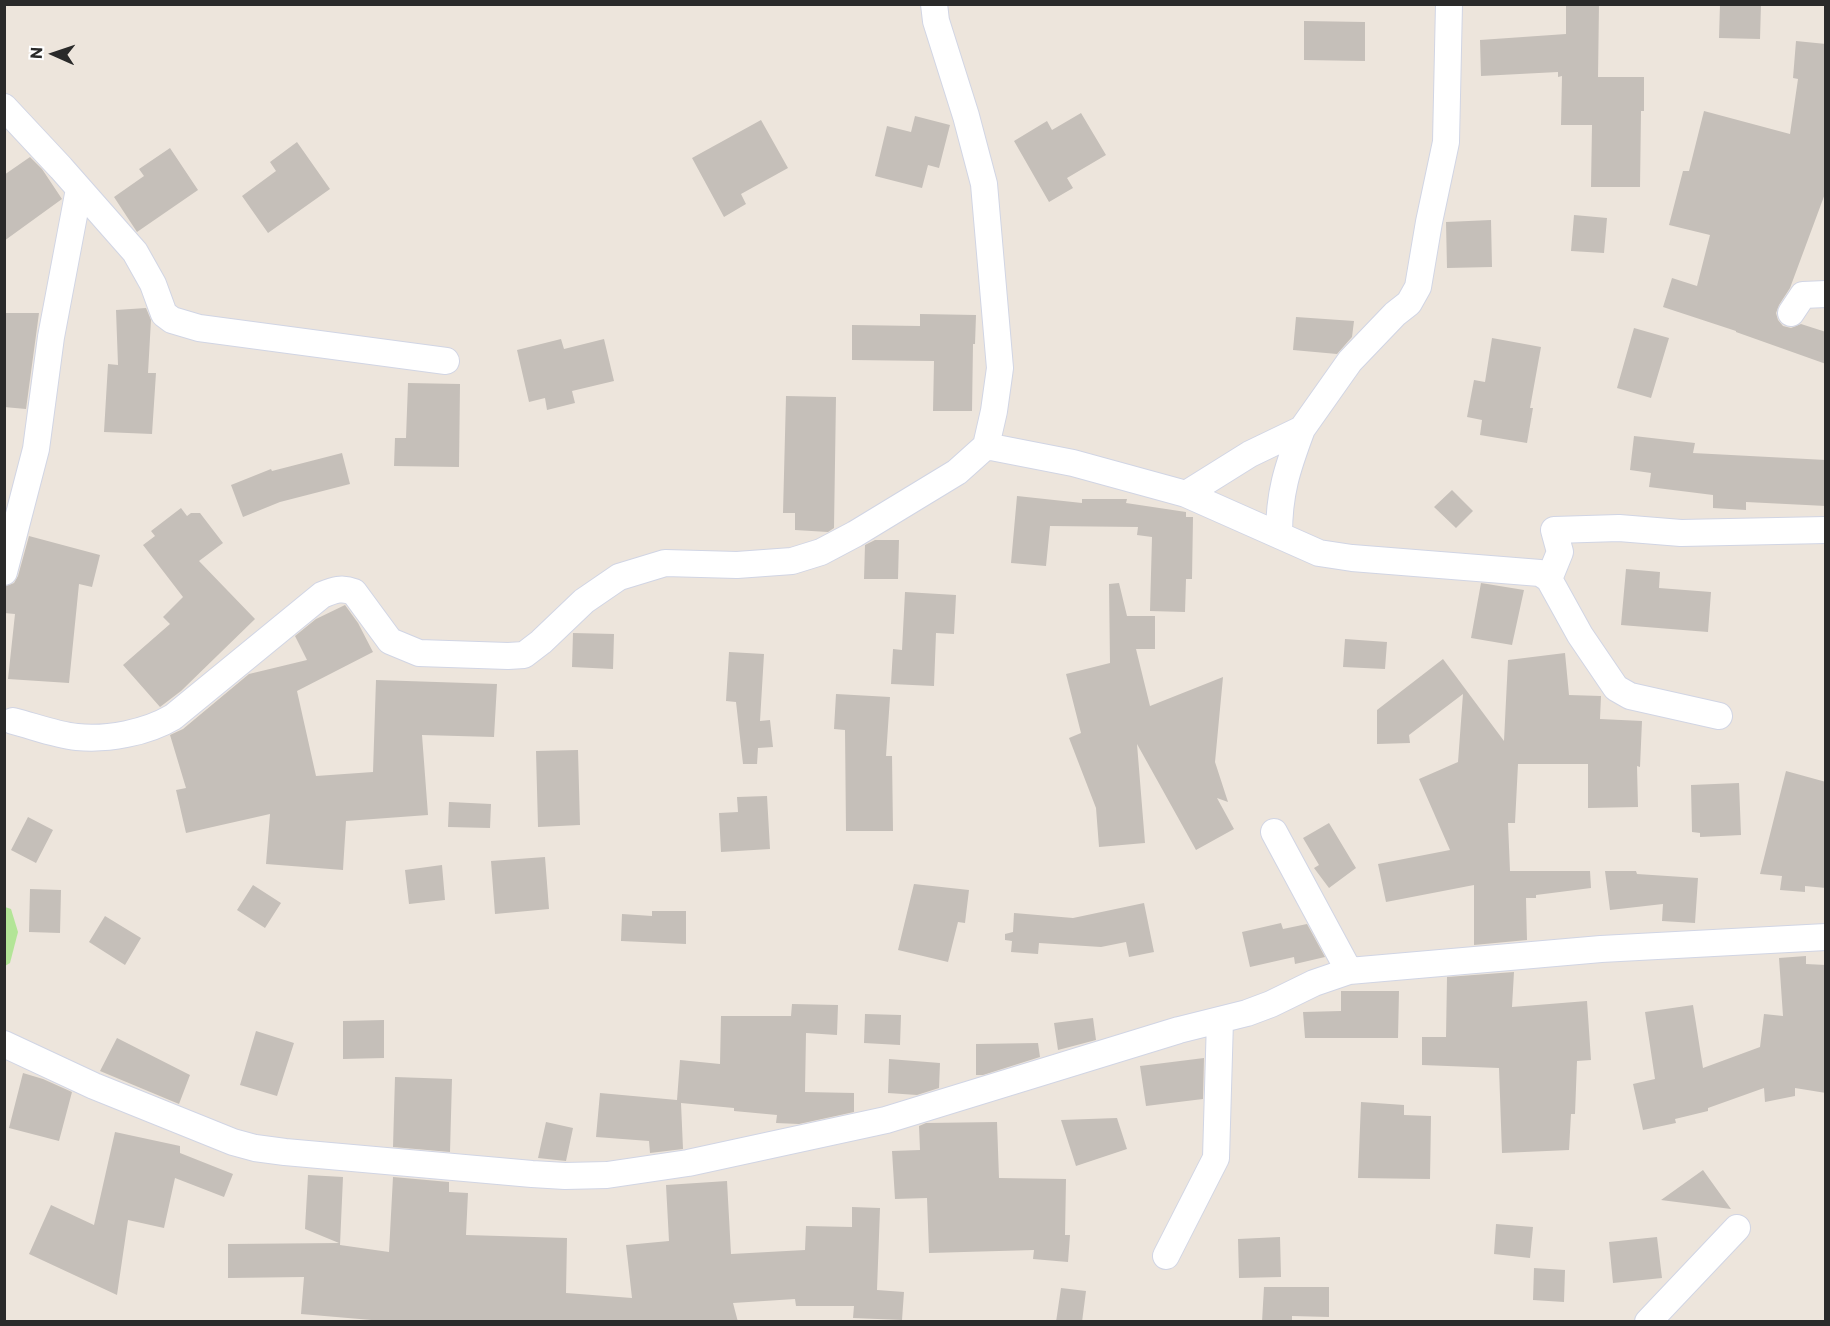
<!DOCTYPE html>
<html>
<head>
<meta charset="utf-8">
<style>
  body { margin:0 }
  #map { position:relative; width:1830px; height:1326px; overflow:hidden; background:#ede5dc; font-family:Commissioner,sans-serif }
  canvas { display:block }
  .frame { position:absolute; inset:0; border:6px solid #2a2a2a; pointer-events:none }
  .north { position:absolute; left:24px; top:24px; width:60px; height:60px; -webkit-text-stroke:4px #fff; paint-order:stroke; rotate:273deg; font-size:16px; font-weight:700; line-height:24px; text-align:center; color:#2a2a2a }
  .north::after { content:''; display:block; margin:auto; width:21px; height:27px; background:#2a2a2a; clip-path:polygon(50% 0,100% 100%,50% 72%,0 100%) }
</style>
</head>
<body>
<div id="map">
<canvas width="1830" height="1326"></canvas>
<div class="frame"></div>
<div class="north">N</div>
</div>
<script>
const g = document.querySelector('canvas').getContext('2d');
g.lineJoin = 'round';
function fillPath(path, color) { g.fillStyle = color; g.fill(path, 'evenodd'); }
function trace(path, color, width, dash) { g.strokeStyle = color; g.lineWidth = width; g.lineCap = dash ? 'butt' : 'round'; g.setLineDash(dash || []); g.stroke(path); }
fillPath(new Path2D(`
  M5,907L11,909L18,932L10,963L5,966Z`), '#b3e597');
fillPath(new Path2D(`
  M1566,4H1599L1598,77H1644V111H1641L1640,187H1591L1592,125H1561L1562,76L1558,77V72L1481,76L1480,40L1566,34Z
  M1720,4H1761L1760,39L1719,38Z
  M1304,21L1365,22V61L1304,60Z
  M1796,41L1826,44V191L1790,288L1779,305L1776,313L1778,320L1783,326L1791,328L1801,324L1826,332V364L1736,332V331L1663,307L1672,278L1697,286L1710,235L1669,225L1683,171H1689L1704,111L1790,134L1798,79L1793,78Z
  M1081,113L1106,155L1067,178L1073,188L1049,202L1014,141L1047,121L1052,130Z
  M915,116L950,125L939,168L928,165L922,188L875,176L887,126L911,132Z
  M761,120L788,168L741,194L746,204L724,217L692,158Z
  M297,142L330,189L268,233L242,196L276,171L270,162Z
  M170,148L198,190L137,232L114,197L144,176L139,169Z
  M30,157L42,169L62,199L4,241V175Z
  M1574,215L1607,218L1604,253L1571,251Z
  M1491,220L1492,267L1447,268L1446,222Z
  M146,308L151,320L148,373H156L152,434L104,432L108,364L118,365L116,310Z
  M4,313H39L26,409L4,407Z
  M920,314L976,315L975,344H973L972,411H933L934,361L852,360V325L920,326Z
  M1296,317L1354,321L1352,337L1337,354L1293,350Z
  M1634,328L1669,338L1651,398L1617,388Z
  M1492,338L1541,347L1530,408H1533L1527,443L1480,435L1482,420L1467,417L1474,380L1485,382Z
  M561,339L564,349L604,339L614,381L572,391L575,403L547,410L545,398L529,402L517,350Z
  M408,383L460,384L459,467L394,466L395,438H406Z
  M786,396L836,397L834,528L828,532L795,530V513H783Z
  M1634,436L1695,443L1693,453L1826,460V506L1746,502V510L1713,508V495L1649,487L1651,473L1630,470Z
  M342,453L350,484L280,502L243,517L231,485L271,469L272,471Z
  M1452,490L1473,511L1456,528L1434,507Z
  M1017,496L1082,503V499H1127L1126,503L1186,512V517H1193L1192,579H1186L1185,612L1150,611L1152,537L1137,535L1138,527L1050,526L1046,566L1011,563Z
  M181,508L187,516L191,513H200L223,543L199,561L255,619L181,691L160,707L123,665L170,624L163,617L183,597L143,545L155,536L151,531Z
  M29,536L100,555L92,587L79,584L69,683L8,679L15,614L4,613V587L14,583L18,576Z
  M875,540H899L898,579H864L865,545Z
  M1626,569L1660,572L1659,588L1711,592L1708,632L1621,625Z
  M1119,583L1127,616H1155V649H1136L1150,706L1223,677L1215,762L1228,802L1217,798L1234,829L1196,850L1137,744L1145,843L1099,847L1096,808L1069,738L1081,733L1066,674L1110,663L1109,584Z
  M1481,583L1524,590L1512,645L1471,638Z
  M905,592L956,595L954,634L936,633L934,686L891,684L893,649L902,650Z
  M345,605L358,623L373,652L297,691L316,776L373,772L376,680L497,684L494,737L422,735L428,815L346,821L343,870L266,864L270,814L186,833L176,790L186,788L170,735L183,729L249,674L307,660L295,636L316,619Z
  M573,633L614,634L613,669L572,667Z
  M1345,639L1387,642L1385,669L1343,667Z
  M729,652L764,654L760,721L770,720L773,747L758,748L757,764H743L736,702L726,701Z
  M1565,653L1569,695L1601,696L1600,719L1642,721L1640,767L1637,766L1638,807L1588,808V764H1518L1515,823H1508L1510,871H1590L1591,888L1536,895V898H1526L1527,940L1474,945V885L1386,902L1378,864L1450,850L1419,779L1458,762L1463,694L1409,735L1410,743L1377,744V710L1443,659L1504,741L1508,660Z
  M836,694L890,697L886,756H892L893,831H846L845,730L834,729Z
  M578,750L580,825L538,827L536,751Z
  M1786,771L1826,782V888L1805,886V892L1780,890L1782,876L1760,874Z
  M1739,783L1741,835L1700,837V833L1692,832L1691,785Z
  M767,796L770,849L721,852L719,813L738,812L737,797Z
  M449,802L491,804L490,828L448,827Z
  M28,817L53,830L36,863L11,850Z
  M1329,823L1356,868L1329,888L1314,868L1319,865L1303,838Z
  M545,857L549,909L495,914L491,861Z
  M442,865L445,900L409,904L405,870Z
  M1605,871H1636L1637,874L1698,878L1695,923L1662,921L1663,904L1610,910Z
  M914,884L969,890L965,923L958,922L948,962L898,950Z
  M253,885L281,903L265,928L237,910Z
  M30,889L61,890L60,933L29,932Z
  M1144,903L1154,952L1129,957L1126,942L1101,947L1039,943L1038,954L1011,952L1012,941L1005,940V934L1013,932L1014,913L1073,918Z
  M652,911H686V944L621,941L622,914L652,916Z
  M105,916L141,938L125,965L89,942Z
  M1281,923L1283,929L1307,924L1325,957L1295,964L1294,957L1250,967L1242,932Z
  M1806,956V964L1826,965V1093L1795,1088V1096L1765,1102L1764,1088L1708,1108V1111L1675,1119L1676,1123L1643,1130L1633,1084L1655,1079L1645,1012L1693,1005L1703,1068L1760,1047L1764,1014L1783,1016L1779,958Z
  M1514,972L1512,1007L1587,1001L1591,1060L1577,1061L1575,1114H1571L1569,1150L1502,1153L1499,1068L1422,1065V1037H1446L1447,977Z
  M1341,991H1399L1398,1038H1305L1303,1012L1341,1011Z
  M792,1004L838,1005L837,1035L806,1033L805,1092L854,1093V1112L799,1124L776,1123L777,1115L734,1111V1108L681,1103L683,1149L650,1153L649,1141L596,1137L600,1093L677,1100L680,1060L720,1064L721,1016H791Z
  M865,1014L901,1015L900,1045L864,1043Z
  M1093,1018L1096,1040L1058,1050L1054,1023Z
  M384,1020V1058L343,1059V1021Z
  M256,1031L294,1043L277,1096L240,1085Z
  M117,1038L190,1075L179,1104L100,1071Z
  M1038,1043L1040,1057L983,1075H976V1044Z
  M1204,1058L1203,1099L1146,1106L1140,1066Z
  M889,1059L940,1063L939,1088L917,1095L888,1093Z
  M23,1073L43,1079L72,1092L59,1141L9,1128Z
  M395,1077L452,1079L450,1152L393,1147Z
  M1361,1102L1404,1105V1115L1431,1116L1430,1179L1358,1178Z
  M1117,1118L1127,1149L1076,1166L1061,1120Z
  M546,1122L573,1128L566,1161L538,1158Z
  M997,1122L999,1178L1066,1179L1065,1235H1070L1068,1262L1033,1259L1034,1250L929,1253L927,1198L895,1199L892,1151L920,1150L919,1126L926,1123Z
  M115,1132L180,1146V1153L233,1174L224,1197L175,1178L164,1228L128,1220L117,1295L29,1254L51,1205L94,1225Z
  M1703,1170L1731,1209L1661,1200Z
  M308,1175L343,1177L340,1245L389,1252L393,1177L449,1182V1192L468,1193L466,1235L567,1238L566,1293L632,1298L626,1245L669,1241L666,1185L727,1181L731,1254L805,1250L806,1226L852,1227V1207L880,1208L877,1290L904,1292L902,1320L853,1318L854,1306H796L795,1299L733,1303L738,1322H395L301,1314L304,1277L228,1278V1244L339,1243L305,1229Z
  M1496,1224L1533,1227L1530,1258L1494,1254Z
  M1280,1237L1281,1277L1239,1278L1238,1239Z
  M1657,1237L1662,1278L1613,1283L1609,1242Z
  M1534,1268L1565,1270L1564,1302L1533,1300Z
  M1264,1287H1329V1317L1292,1316V1322H1262Z
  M1061,1288L1086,1291L1082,1322H1056Z`), '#c5bfb9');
const street = new Path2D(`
  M4,107L61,168L135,252L153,284L164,314L172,320L199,328L446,361
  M1791,313L1803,295L1826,294
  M986,446L1073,463L1186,494L1319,553L1352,558L1540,573L1549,579L1560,552L1554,530L1619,528L1681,533L1826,530
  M1186,494L1250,454L1302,429L1350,361L1395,314L1409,303L1418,287L1429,222L1446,142L1449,4
  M1279,535C1279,493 1287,469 1302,429
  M4,572L36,449L51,337L79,189
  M1549,579L1580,635L1616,688L1630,696L1719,716
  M13,721C33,726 56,735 77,737C107,740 146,733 173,717L322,595C334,590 342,587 354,592L390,641L419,653L508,656L524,655L541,642L584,601L619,577L665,563L737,565L792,561L821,552L855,534L957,472L986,446L994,411L1000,368L984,184L966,116L936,21L934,4
  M1274,832L1349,971
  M4,1044L94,1086L233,1142L255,1148L285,1152L532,1174L565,1176L607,1175L688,1163L886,1120L1179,1030L1247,1013L1271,1004L1314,983L1349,971L1601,949L1826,937
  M1166,1256L1216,1158L1220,1020
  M1648,1322L1737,1228`);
trace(street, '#d1d5e4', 28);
trace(street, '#fff', 26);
</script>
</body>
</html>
